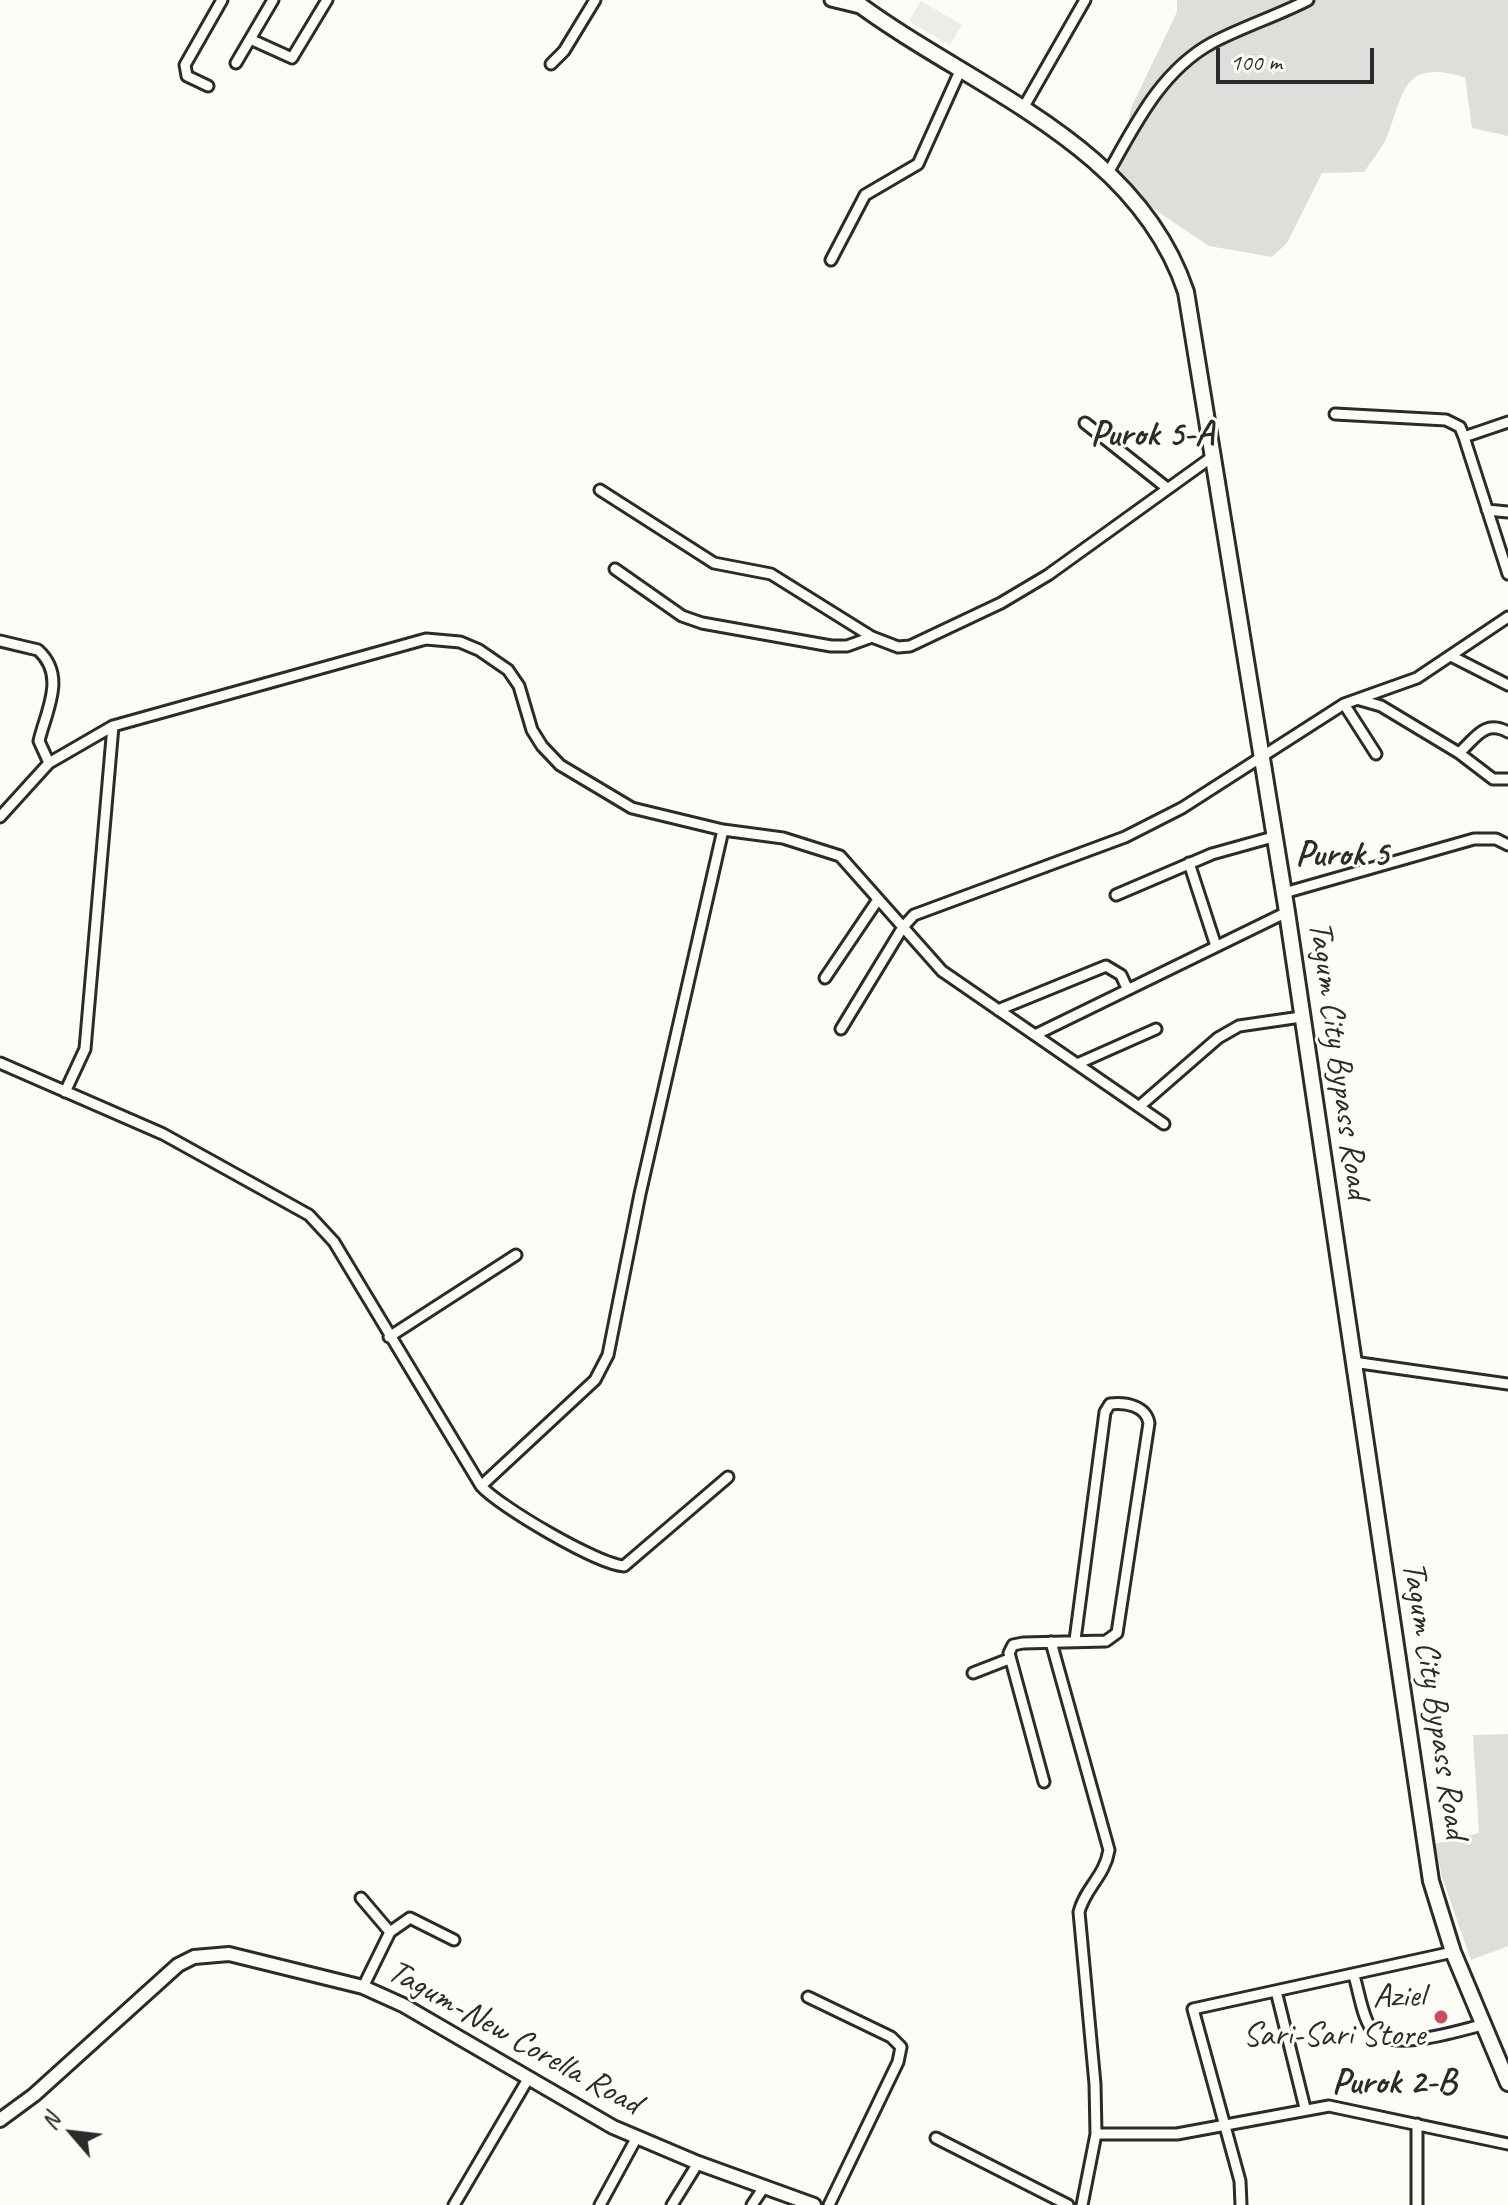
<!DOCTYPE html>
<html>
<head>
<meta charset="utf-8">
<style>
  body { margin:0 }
  #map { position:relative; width:1508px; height:2205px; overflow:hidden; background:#fdfcf7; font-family:Caveat,sans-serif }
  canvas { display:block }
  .north { position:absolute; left:32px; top:2093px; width:80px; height:80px; -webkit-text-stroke:6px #fdfcf7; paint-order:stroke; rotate:298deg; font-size:22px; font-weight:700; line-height:32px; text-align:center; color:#2b2b2b }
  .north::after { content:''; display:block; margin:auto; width:28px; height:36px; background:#2b2b2b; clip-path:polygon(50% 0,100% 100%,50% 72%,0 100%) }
  .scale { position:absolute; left:1216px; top:48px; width:158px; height:36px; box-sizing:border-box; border:4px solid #2b2b2b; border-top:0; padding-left:10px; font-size:24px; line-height:28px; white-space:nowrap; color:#2b2b2b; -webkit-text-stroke:6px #fdfcf7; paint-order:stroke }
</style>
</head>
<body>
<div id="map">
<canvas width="1508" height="2205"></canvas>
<div class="north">N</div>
<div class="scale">100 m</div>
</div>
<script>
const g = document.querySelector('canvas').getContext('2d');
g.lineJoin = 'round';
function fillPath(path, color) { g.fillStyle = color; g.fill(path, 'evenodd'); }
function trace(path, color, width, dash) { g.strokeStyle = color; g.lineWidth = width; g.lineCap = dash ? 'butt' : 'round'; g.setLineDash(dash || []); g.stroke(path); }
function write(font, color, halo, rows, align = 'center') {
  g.font = font + ' Caveat,sans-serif'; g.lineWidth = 6; g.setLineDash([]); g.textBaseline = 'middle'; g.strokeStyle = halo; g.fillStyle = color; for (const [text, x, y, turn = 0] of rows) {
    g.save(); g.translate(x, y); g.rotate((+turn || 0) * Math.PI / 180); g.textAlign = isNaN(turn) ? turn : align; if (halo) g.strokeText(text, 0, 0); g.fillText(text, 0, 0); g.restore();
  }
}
fillPath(new Path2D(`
  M921,1L962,25L950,45L909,21Z`), '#edece8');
fillPath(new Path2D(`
  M1177,0H1508V136L1472,128L1465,77C1405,60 1405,87 1388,134C1383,147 1372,160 1364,172L1322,173L1287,243L1272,257L1209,246L1130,193L1120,169L1131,108L1177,12Z
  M1508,1734V1946L1471,1960L1442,1877L1435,1844L1479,1833L1473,1735Z`), '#dfdeda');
const minor = new Path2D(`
  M250,39L292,58L327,0
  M236,63L273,0
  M551,64L564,51L595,0
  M208,86L187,76L185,65L222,0
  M1022,110L1085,0
  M1108,173C1135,125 1161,71 1212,43C1242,27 1277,16 1308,0
  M831,260L865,195L918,164L960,71
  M1335,414L1446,420L1460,427L1464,437
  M1508,422L1464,437L1508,574
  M1085,423L1167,488
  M600,490L714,563L771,574L872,637
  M1487,510L1508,512
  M615,569L682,616L702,623L831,646H847L872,637L898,647L910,646L1001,603L1048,575L1212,457
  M0,641L38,650C67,676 46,711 39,741L49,763
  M1453,657L1508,685
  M1360,700L1381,706L1459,753C1475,739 1484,719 1508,732
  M1344,704L1376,754
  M1459,753L1493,779H1508
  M0,817L49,763L113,726L426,639L460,642L479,650L508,670L519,686L532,730L542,746L560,765L632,808L723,830L783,838L840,856L942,971L1164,1124
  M1189,863L1216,946
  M1284,893L1474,839H1496L1508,845
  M1116,895L1212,854L1273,837
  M825,978L877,901
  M998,1010L1106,966L1121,975L1127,988
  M841,1029L903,927L914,915L1125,837L1182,808L1344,704L1417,678L1508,617
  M1037,1034L1287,912
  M0,1063L163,1134L309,1215L334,1242L481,1486C500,1507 597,1564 624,1566L728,1477
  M1077,1064L1156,1029
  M65,1092L85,1049L113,726
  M1141,1105L1218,1038L1239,1026L1301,1017
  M389,1337L516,1255
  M1353,1362L1508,1384
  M481,1486L595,1380L608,1355L640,1194L723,830
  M1051,1642L1109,1850C1105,1876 1085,1888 1079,1912L1095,2084L1096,2134L1082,2205
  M973,1673L1009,1659
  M1044,1782L1009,1653L1013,1645L1023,1643L1106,1641L1117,1633L1149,1423C1146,1406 1126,1402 1110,1404L1105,1412L1075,1640
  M361,1898L390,1932L363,1987
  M390,1932L410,1918L454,1940
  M1354,1976C1359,1991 1362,2017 1372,2030C1390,2053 1457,2031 1482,2025
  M1276,1991L1305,2108
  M808,1997L891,2037L901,2047L898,2062L829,2205
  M1096,2134H1177L1329,2106L1508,2144
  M936,2138L1068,2205
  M454,2205L528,2079
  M600,2205L637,2137
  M672,2205L698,2163
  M752,2205L764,2187
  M1241,2205L1240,2181L1193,2009L1453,1952
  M1417,2205V2124`);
const tertiary = new Path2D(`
  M831,0L864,8`);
const secondary = new Path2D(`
  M0,2120L34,2095L178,1965L194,1957L229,1954L363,1987L403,2005L613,2127L698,2163L814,2205`);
const primary = new Path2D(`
  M853,0C970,88 1136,142 1186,292L1287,912L1431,1881L1453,1952L1508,2083`);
trace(minor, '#2b2b2b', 15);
trace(tertiary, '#2b2b2b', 17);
trace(secondary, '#2b2b2b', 18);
trace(primary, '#2b2b2b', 20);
trace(minor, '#fdfcf7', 9);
trace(tertiary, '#fdfcf7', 11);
trace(secondary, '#fdfcf7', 12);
trace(primary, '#fdfcf7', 14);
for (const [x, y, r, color] of [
  [1441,2017,8,"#d1495b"]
]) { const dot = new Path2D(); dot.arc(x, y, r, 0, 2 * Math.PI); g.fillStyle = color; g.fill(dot); trace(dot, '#fdfcf7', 3); }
write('34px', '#2b2b2b', '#fdfcf7', [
  ["Tagum City Bypass Road",1338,1060,82],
  ["Tagum City Bypass Road",1434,1700,81],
  ["Tagum-New Corella Road",514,2038,29]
]);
write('34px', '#2b2b2b', '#fdfcf7', [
  ["Aziel",1425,1997],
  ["Sari-Sari Store",1425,2036]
], 'right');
write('bold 36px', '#2b2b2b', '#fdfcf7', [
  ["Purok 5-A",1152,436],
  ["Purok 5",1342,856],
  ["Purok 2-B",1394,2084]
]);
</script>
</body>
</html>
